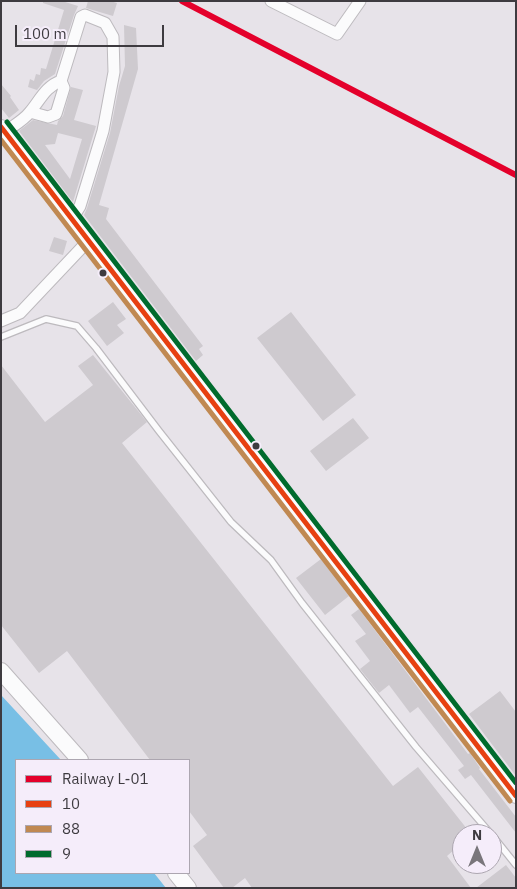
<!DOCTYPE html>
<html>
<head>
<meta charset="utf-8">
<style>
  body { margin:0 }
  #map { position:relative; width:517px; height:889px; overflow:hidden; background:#e7e3e9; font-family:"IBM Plex Sans",sans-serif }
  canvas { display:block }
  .frame { position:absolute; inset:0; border:2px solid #3e3b40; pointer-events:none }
  .legend { position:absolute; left:15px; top:759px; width:175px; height:115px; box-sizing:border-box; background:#f5edfa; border:1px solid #aca6b0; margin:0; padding:6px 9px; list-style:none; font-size:15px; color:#3e3b40 }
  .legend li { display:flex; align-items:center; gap:10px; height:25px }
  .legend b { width:25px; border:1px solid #aca6b0 }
  .north { position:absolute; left:452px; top:824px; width:50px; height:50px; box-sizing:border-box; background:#f5edfa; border:1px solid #aca6b0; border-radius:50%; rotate:0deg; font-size:14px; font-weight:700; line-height:20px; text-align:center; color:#3e3b40 }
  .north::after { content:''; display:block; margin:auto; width:18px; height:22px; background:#79767b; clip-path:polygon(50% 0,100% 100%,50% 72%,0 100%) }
  .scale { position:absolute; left:15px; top:25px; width:149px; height:22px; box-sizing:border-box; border:2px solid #3e3b40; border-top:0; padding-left:6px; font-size:15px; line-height:18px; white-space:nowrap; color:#3e3b40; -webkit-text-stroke:4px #f5edfa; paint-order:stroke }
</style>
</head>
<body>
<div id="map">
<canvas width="517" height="889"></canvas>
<div class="frame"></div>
<ul class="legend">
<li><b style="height:6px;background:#e4002b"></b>Railway L-01</li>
<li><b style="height:6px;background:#e74011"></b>10</li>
<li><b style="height:6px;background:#c08952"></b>88</li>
<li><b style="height:6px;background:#006b2d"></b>9</li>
</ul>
<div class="north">N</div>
<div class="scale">100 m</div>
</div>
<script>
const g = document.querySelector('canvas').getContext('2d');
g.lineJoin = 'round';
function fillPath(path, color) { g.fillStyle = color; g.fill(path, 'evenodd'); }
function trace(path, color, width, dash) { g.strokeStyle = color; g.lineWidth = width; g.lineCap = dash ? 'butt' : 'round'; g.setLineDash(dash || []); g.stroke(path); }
fillPath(new Path2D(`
  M1,695L61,760H16V873H154L166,888H1Z`), '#78bfe5');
fillPath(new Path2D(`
  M43,1H62L78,6L74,15L55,74L44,81L37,90L28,87L30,79L34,81L36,74L40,75L41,68L46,69L64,10L43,3Z
  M88,1H110L117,3L113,16L86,8Z
  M124,25L136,28L138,69L99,205L109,208L106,219L203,346L199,349L203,355L196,361L84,215L87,208L110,133L119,86L125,66Z
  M1,84L11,96L10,97L19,110L9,118L1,108Z
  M71,87L83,90L74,120L96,126L73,202L19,131L33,120L57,125L58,121L63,116ZM58,133L82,139L70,179L45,145L55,144Z
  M54,237L67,241L63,255L49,251Z
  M113,302L126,319L117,325L124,333L107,346L88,321Z
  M291,312L356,395L323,421L257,338Z
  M93,355L147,422L122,443L393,786L418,767L471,834H462V843L447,856L471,888H252L245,878L232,888H224L193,846L207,835L189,811V760H150L67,651L39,673L1,625V365L45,422L93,385L78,366Z
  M353,418L369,438L326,471L310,451Z
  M321,559L349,596L325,615L296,578Z
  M359,609L468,754L470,753L480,768L479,769L516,817V833L471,775L465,779L458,770L464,766L418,707L410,713L389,685L379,693L360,669L370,661L355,641L366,634L351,615Z
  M500,691L516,712V776L469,714Z
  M506,865L516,878V888H476Z`), '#cecacf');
const service = new Path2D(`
  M1,337L46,319L77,326L96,348L159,431L231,522L271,560L302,603L416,747L491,834
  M492,835L516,865`);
const minor = new Path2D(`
  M271,1L337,34L360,1
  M30,112L48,117L56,114L64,88L61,81
  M5,132C13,126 24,120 30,112C40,100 46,86 61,81L81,17L85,15L105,23L113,37L114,72L103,131L80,206L72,219
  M1,321L20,313L88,241`);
const tertiary = new Path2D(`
  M1,127L516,796`);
const secondary = new Path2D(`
  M1,671L80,760
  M176,873L188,888`);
trace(service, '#bdbabe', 8);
trace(minor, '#bdbabe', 13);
trace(tertiary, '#bdbabe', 16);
trace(secondary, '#bdbabe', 18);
trace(service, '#fbfbfc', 5.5);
trace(minor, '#fbfbfc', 11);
trace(tertiary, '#fbfbfc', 14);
trace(secondary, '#fbfbfc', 16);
trace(new Path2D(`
  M1,127L516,796`), '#e74011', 5);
trace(new Path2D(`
  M1,140L510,801`), '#c08952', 5);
trace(new Path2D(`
  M7,122L516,783`), '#006b2d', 5);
trace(new Path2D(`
  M182,1L516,175`), '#e4002b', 6);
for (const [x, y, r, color] of [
  [103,273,4.5,"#3e3b40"],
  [256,446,4.5,"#3e3b40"]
]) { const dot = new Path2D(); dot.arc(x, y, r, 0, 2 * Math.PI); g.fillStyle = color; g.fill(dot); trace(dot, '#f5edfa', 2); }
</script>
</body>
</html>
